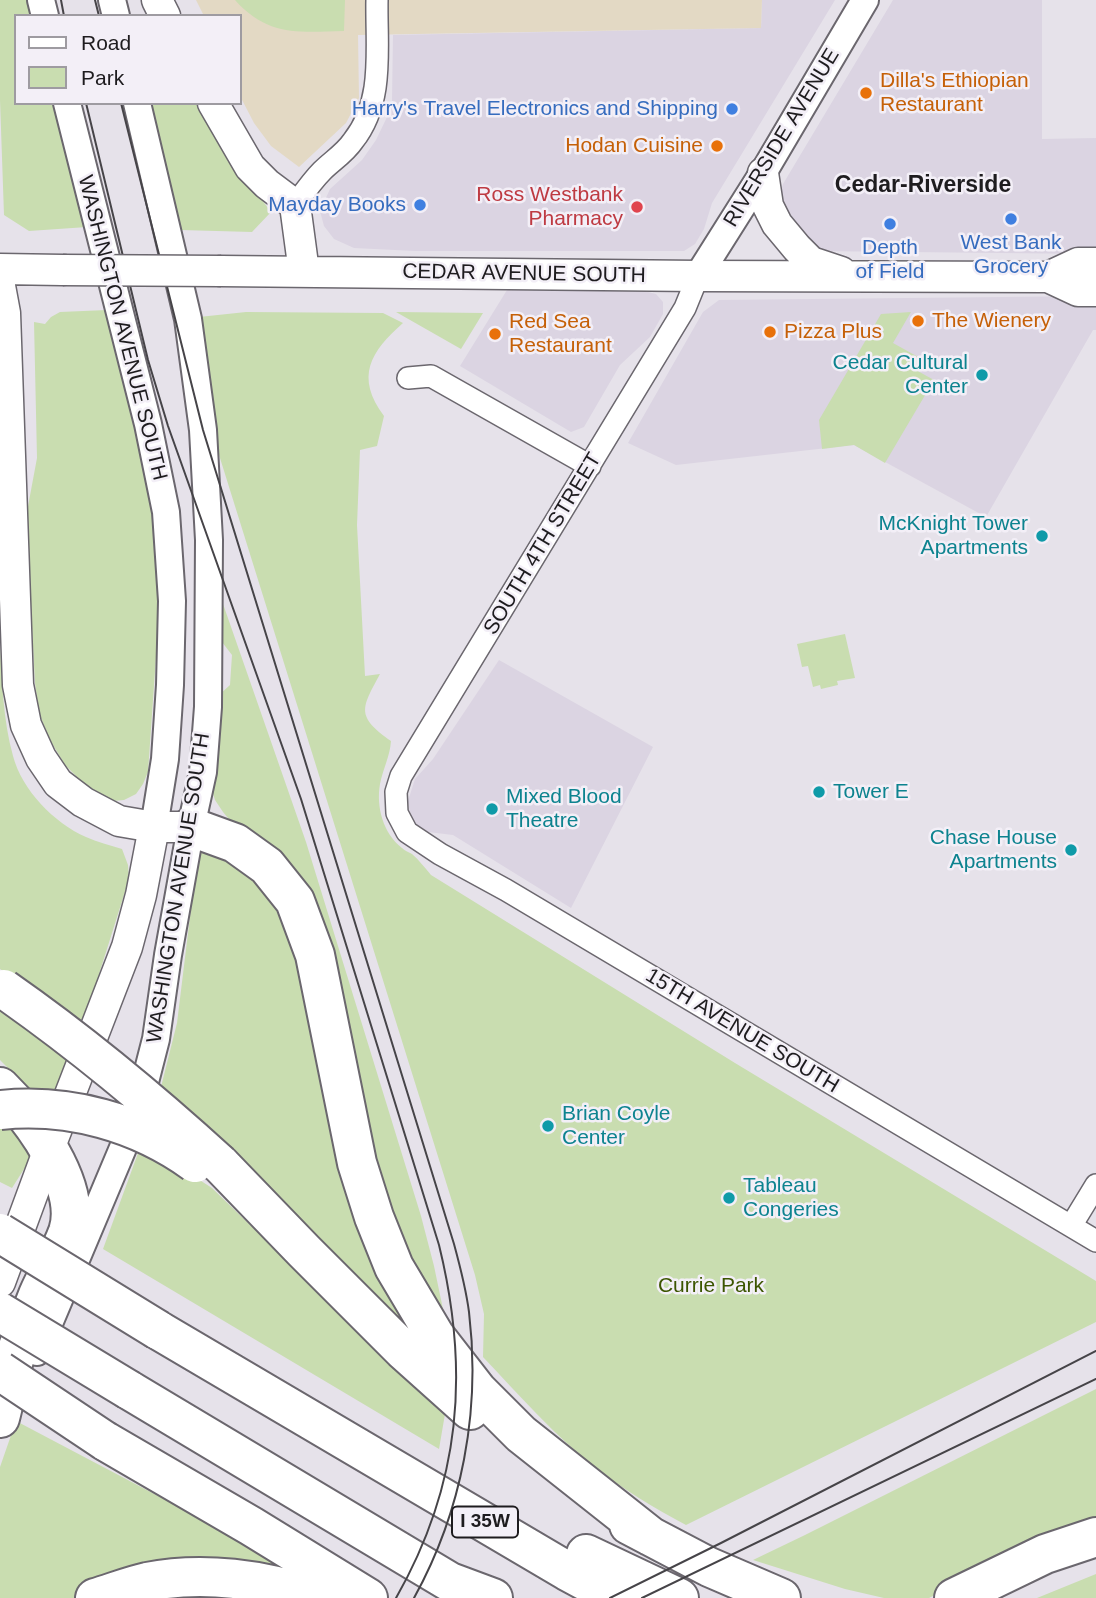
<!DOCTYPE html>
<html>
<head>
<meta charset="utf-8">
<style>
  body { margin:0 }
  #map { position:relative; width:1096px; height:1598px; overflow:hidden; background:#e6e2ea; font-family:Helvetica,sans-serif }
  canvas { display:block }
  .legend { position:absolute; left:14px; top:14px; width:228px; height:91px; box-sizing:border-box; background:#f3eff7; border:2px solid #9e9ba1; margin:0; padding:9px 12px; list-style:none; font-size:21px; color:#1e1c1f }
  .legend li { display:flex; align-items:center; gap:14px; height:35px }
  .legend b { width:35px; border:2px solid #9e9ba1 }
</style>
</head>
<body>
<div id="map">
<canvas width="1096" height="1598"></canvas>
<ul class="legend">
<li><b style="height:9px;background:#fff"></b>Road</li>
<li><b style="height:19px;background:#c9ddb0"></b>Park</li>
</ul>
</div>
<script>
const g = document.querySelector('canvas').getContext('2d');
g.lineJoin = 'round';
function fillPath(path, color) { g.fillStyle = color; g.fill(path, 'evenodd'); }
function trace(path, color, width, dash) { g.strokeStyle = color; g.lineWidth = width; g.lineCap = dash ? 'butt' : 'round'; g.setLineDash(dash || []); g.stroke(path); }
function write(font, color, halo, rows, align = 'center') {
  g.font = font + ' Helvetica,sans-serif'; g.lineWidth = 5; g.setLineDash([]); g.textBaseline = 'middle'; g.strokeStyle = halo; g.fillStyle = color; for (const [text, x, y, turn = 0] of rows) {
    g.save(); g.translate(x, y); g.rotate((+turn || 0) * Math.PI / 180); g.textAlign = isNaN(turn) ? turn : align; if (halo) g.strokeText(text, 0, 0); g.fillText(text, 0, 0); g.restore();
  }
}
fillPath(new Path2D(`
  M762,0H835L712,203L704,229L695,244L684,251H415L354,248L334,239L324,226L320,211L330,189L362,160L376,140L388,115L392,101L393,35L761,28Z
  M893,0H1042V139L1096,138V254L813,251L778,200L783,184Z
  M507,290L644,291L656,294L663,302V314L650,337L620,365L584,427L571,432L460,366Z
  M1096,296V330H1093L986,517L854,445L676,465L628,443L703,312L719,300Z
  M499,660L653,747L571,908L453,835L428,832L411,821L408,801L415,779L433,759Z`), '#dbd4e2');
fillPath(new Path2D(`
  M196,0H762L761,28L358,35L359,98L346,123L299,167L271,146L254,123L240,96V16H204Z`), '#e3d9c4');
fillPath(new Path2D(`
  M0,0H31L34,16H16V103H56L87,227L29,231L4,215L0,100Z
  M235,0H345L344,31C299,32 268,37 235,0Z
  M150,103H201L244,176L271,212L252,232L181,230Z
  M107,310L150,491L158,546L164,605L156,657L148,772L143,784L136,794L124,800L113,801L84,784L65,765L50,740L39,713L35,683L26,517L37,458L34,322L45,324L51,317L60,312Z
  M246,312L383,313L403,323C370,352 355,377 384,416L377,446L360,450L357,525L365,676L380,674C361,709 356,716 391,741C390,756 383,769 380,784C376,807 383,833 402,848C405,851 409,852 412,854C419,860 425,868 431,875L735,1063L1096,1281V1322L686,1525C654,1508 624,1490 595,1467C554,1435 519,1395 483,1357L484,1314L475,1275L215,442L199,317Z
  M396,312L483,313L461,349Z
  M911,312L893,343L920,358L914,369L934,380L885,463L854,445L822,449L819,420L881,314Z
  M222,601L306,842L421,1216L434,1266L444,1314L388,1232L327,936L223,812L215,800L211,787L218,696L230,685L232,655L222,642Z
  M845,634L855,678L837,681L838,685L821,689L820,685L813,687L808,666L802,667L797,644Z
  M0,644C2,681 3,720 13,756C22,790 54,823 86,837C97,842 110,845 122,849L128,865L129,879L83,1025L0,969Z
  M200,845L229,853L282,904L417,1346L159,1095L177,1023L195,876Z
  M0,1006L71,1057L57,1093H25L12,1072L0,1060Z
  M7,1122L31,1158L12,1188L0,1182V1123Z
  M141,1145L167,1159L212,1188L445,1414L439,1449L103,1249Z
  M1096,1389V1526L950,1587L929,1598H884L845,1589L753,1560L805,1535Z
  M16,1421L287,1564L283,1578L108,1582L74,1598H0V1467Z
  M1096,1574V1598H1037Z`), '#c9ddb0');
const minor = new Path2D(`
  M295,205C303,194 312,181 322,171C332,161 345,153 353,141C385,101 376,48 377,0
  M698,276L685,308L401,776L396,792L397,813L407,832L440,854L506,890L1096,1241
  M408,378L431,376L590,466
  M1071,1226L1096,1185`);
const tertiary = new Path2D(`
  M41,0L45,16
  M112,0L116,16
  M67,103L148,424L166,512L172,601L170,685L165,759L154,827
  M698,276L763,173L865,0
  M37,1352L136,1117L156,1039L168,955L191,827L203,772L208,707L209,540L203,430L188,319L137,103`);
const secondary = new Path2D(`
  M157,0L165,16
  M213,103L250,167L267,184L295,205L304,272
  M763,173L768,206L777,224L797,248L811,262L841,272
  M0,269L63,270
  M221,271L698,276L1048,277L1078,263H1096
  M1048,277L1078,291H1096
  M0,286L5,313L18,685L26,725L41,758L58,783L83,802L119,821L154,827H191
  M0,1282L49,1149L127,947L141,895L154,827`);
const motorway = new Path2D(`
  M191,827L235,843L267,866L295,901L315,955L357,1163L374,1217L394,1267L435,1336L477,1390L521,1434L650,1536
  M0,1087C31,1117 83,1186 68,1232C60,1254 47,1274 38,1295C30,1316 20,1338 14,1360C8,1379 5,1399 0,1418
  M220,1164L304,1251L403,1350L470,1410
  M158,1330L567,1571L617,1598
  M129,1390L450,1582L493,1598
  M105,1441L251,1526L368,1598
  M629,1525L709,1567L781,1598
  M586,1554L679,1598
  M95,1598C112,1593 129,1586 147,1582C203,1571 264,1579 317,1598
  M954,1598L1045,1554L1096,1537`);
trace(minor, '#6b676e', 24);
trace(tertiary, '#6b676e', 30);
trace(secondary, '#6b676e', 33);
trace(motorway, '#6b676e', 42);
trace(minor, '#fff', 21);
trace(tertiary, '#fff', 26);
trace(secondary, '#fff', 30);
trace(motorway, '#fff', 38);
trace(new Path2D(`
  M61,0L64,16
  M95,0L99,16
  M86,103L148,360L168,426L301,799L439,1245C470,1371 461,1484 396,1598
  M121,103L203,430L454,1244C460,1266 466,1289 469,1312C481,1411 462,1511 414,1598
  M610,1598L721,1543L1096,1351
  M642,1598L1096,1379`), '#464448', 2);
const secondaryBridge = new Path2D(`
  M63,270L221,271`);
const motorwayBridge = new Path2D(`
  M4,989C80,1042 151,1101 220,1164
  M0,1110C69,1103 138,1122 195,1163
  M0,1233L158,1330
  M0,1312L129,1390
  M0,1371L105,1441`);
trace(secondaryBridge, '#6b676e', 33, []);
trace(motorwayBridge, '#6b676e', 42, []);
trace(secondaryBridge, '#fff', 30);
trace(motorwayBridge, '#fff', 38);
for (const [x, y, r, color] of [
  [866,93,7,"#e8710a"],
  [732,109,7,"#3f7fe0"],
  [717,146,7,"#e8710a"],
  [420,205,7,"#3f7fe0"],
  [637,207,7,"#e0444e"],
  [1011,219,7,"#3f7fe0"],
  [890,224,7,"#3f7fe0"],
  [918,321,7,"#e8710a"],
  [770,332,7,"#e8710a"],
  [495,334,7,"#e8710a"],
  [982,375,7,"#0f9aa8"],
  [1042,536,7,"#0f9aa8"],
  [819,792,7,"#0f9aa8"],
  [492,809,7,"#0f9aa8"],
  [1071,850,7,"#0f9aa8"],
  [548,1126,7,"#0f9aa8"],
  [729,1198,7,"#0f9aa8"]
]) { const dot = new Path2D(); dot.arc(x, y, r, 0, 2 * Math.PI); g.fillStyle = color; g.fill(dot); trace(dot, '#f3eff7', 2.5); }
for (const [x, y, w] of [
  [485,1522,66]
]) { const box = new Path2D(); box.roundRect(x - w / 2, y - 15.5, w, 31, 5); g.fillStyle = '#f3eff7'; g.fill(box); trace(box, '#1e1c1f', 2); }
write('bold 19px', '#1e1c1f', null, [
  ["I 35W",485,1522]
]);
write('21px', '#c56008', '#f3eff7', [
  ["Dilla's Ethiopian",880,81],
  ["Restaurant",880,105],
  ["Hodan Cuisine",703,146,"right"],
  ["The Wienery",932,321],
  ["Red Sea",509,322],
  ["Restaurant",509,346],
  ["Pizza Plus",784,332]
], 'left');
write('21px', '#366cbe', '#f3eff7', [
  ["Harry's Travel Electronics and Shipping",718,109],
  ["Mayday Books",406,205],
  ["West Bank",1011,243,"center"],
  ["Grocery",1011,267,"center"],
  ["Depth",890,248,"center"],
  ["of Field",890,272,"center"]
], 'right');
write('21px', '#1e1c1f', '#f3eff7', [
  ["RIVERSIDE AVENUE",782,138,-59],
  ["CEDAR AVENUE SOUTH",524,274,1],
  ["WASHINGTON AVENUE SOUTH",122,328,76],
  ["SOUTH 4TH STREET",543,544,-59],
  ["WASHINGTON AVENUE SOUTH",179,888,-81],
  ["15TH AVENUE SOUTH",742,1031,31]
]);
write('21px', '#be3a42', '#f3eff7', [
  ["Ross Westbank",623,195],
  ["Pharmacy",623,219]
], 'right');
write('21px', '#0d838f', '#f3eff7', [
  ["Cedar Cultural",968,363,"right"],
  ["Center",968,387,"right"],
  ["McKnight Tower",1028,524,"right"],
  ["Apartments",1028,548,"right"],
  ["Tower E",833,792],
  ["Mixed Blood",506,797],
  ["Theatre",506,821],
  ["Chase House",1057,838,"right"],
  ["Apartments",1057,862,"right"],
  ["Brian Coyle",562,1114],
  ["Center",562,1138],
  ["Tableau",743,1186],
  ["Congeries",743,1210]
], 'left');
write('21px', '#3c5500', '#f3eff7', [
  ["Currie Park",711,1286]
]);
write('bold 23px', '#1e1c1f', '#f3eff7', [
  ["Cedar-Riverside",923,186]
]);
</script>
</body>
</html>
